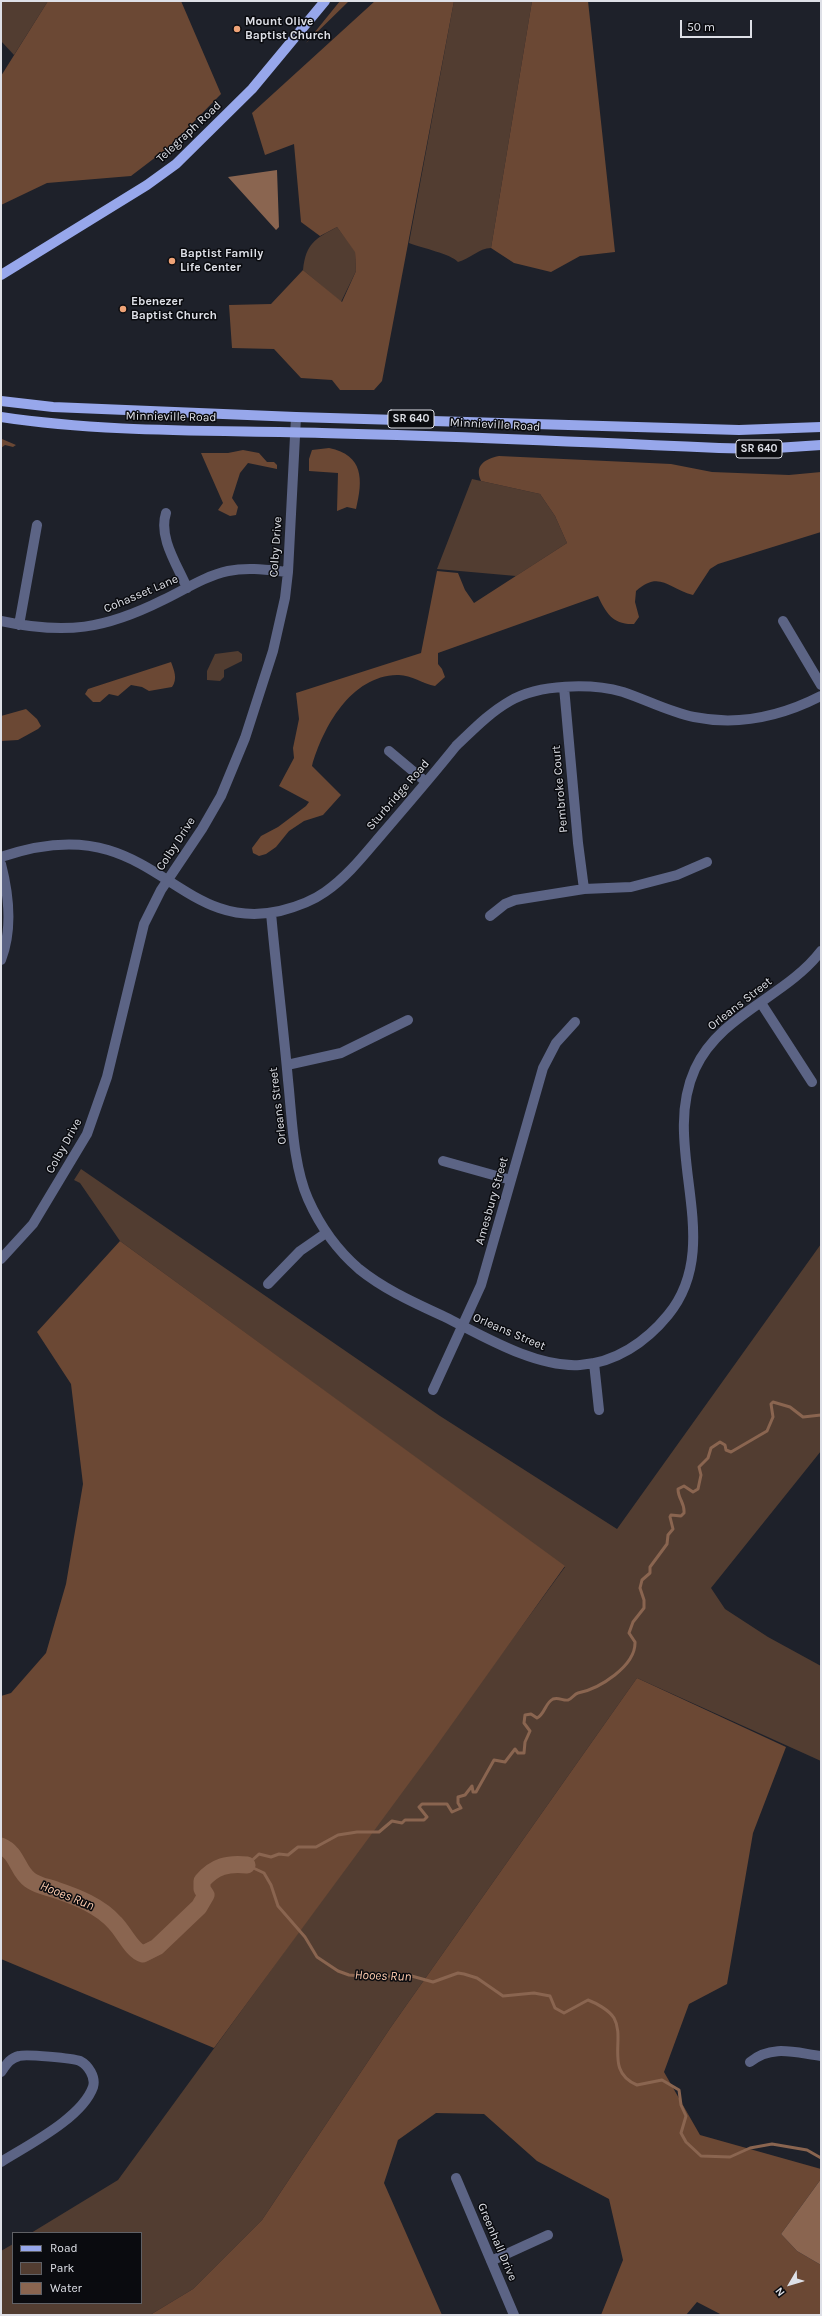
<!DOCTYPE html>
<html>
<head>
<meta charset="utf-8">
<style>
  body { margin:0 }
  #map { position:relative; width:822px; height:2316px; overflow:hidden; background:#1e212a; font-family:Karla,sans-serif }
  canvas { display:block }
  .frame { position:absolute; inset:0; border:2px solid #dee0e7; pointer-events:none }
  .legend { position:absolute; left:12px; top:2232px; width:130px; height:72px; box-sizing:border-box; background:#0a0b0f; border:1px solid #5f6065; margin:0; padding:5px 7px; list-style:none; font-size:12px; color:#dee0e7 }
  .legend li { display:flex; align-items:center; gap:8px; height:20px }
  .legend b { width:20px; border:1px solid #5f6065 }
  .north { position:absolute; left:770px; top:2264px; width:40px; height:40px; -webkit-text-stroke:3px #0a0b0f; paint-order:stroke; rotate:232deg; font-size:11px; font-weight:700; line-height:16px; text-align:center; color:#dee0e7 }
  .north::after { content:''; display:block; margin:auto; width:14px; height:18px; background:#dee0e7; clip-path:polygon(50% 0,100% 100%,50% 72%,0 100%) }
  .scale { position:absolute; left:680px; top:20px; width:72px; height:18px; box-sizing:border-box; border:2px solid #dee0e7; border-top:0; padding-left:5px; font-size:12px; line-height:14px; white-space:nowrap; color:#dee0e7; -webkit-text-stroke:3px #0a0b0f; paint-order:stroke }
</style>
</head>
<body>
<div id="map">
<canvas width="822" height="2316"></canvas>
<div class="frame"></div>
<ul class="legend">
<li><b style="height:5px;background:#97a7eb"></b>Road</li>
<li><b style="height:11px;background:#523d31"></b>Park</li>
<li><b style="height:11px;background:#8a6550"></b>Water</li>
</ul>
<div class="north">N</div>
<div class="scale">50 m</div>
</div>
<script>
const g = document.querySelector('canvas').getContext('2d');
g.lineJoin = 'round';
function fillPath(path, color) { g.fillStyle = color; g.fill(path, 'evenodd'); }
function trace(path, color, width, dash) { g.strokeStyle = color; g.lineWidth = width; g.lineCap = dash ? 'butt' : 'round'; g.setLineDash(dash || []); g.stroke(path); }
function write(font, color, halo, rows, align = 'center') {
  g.font = font + ' Karla,sans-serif'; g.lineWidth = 3; g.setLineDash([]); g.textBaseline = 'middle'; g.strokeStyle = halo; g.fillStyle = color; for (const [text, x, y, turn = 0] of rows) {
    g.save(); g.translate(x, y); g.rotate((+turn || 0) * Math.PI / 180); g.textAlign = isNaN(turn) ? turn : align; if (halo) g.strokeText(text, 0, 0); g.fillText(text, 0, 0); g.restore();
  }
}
fillPath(new Path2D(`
  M1,1H48L14,55L1,41Z
  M454,1H532L491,248C479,248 470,259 458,262C451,254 422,248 409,243Z
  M337,227L355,251L356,271L341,302L303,270C306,243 315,239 337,227Z
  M472,479L540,494L555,516L567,543L516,576L437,569Z
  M238,651L242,654V661L224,670V677L220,681L207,680V671L215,654Z
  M81,1169L440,1416L617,1529L821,1244V1451L711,1588L725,1609L768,1637L821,1666V1761L637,1678L391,2027L262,2220L193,2289L150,2315H1V2251L13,2244V2303H141V2233H31L118,2180L565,1567L120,1241L80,1183L74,1180Z`), '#523d31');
fillPath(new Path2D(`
  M48,1H181L221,94L169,147L131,176L47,183L1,205V76Z
  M340,1H349L306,43Z
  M375,1H454L382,381L374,390H340L332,380L301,378L274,349L232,348L229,305L271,304L303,270L342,302L356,271L355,252L337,227L320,236L301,222L294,144L265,155L252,113Z
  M532,1H588L615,252L580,256L551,272L514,263L491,248Z
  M1,439H2L16,445L13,447L5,445L1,448Z
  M329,448C364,455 363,480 356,509L347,507L337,511L338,473L309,471V459L312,450Z
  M243,450L259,453L267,462H274L277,465V469L248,463L240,473L232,498L238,507L236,515L230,516L218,510L223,503L201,453H228Z
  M499,456L671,464L712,472L789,475L821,472V532L718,564L710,569L693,595C668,589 660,570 636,591L635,602L639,617L634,624C613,625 606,613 598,596L438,653V664L442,669L445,677L435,686C423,684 410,674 397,675C351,676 323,727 312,766L341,795L323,815L304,821L289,831L276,847L266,854L259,856L253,853L252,848L261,836L278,827L306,806L309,802L279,786L294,758L293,748L299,719L296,693L421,653L437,571L458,573L465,590L474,603L567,543L555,516L540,494L481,481C474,465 485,459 499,456Z
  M171,662C174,670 178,679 172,687L149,691L142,687L131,685L118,696L109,694L100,702H93L85,694L88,689Z
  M26,709L37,719L41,726L38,729L18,740L1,741V716Z
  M120,1241L565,1566L432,1752L214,2048L1,1959V1696L11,1693L46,1653L66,1584L83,1484L71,1384L37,1332Z
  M637,1678L786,1747L753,1833L727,1984L689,2004L664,2072L700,2135L821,2169V2179L781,2234L797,2251L821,2265V2315H722L697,2302L686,2315H601L623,2260L609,2199L537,2161L484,2114L436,2113L398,2140L384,2183L442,2315H150L193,2289L262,2220L391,2027Z`), '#6b4834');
fillPath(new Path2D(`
  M277,170L279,227L276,230L228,177Z
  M821,2179V2265L797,2251L781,2234Z`), '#8a6550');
trace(new Path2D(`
  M247,1865L259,1854L271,1857L279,1854L288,1855L298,1847H316L338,1835L357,1832H379L392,1821L402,1823L405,1820H424L427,1817L419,1807L422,1804H447L452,1812L461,1808L458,1803V1797L465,1795L472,1786L473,1792H476L494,1760L505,1762L515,1749L518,1753H524L525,1742L530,1731L524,1723L525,1715L531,1714L537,1718C545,1714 545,1703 553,1699C559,1697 563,1701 568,1700C572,1699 574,1694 578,1693C599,1689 636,1666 635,1642L629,1633L633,1622L644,1608V1600L640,1588L642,1580L650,1573V1567L667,1544L668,1535L673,1529L670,1517L671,1515L681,1516L684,1513C685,1503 678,1499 678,1489L684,1486L693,1492L698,1489L701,1475L699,1467L708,1458L711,1448L720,1442L725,1445L726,1450L731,1452L767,1431L773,1417L771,1404L773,1402L790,1407L803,1417L821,1415
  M247,1865L264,1873L271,1885L278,1906L305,1937L317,1957L338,1971L349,1975L374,1977L408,1975L433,1982L458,1973L464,1974L477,1978L503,1996L534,1993L550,1996L555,2008L564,2013L588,2000C596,2003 609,2010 614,2018C626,2039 604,2071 637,2085L662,2080L679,2090L681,2105L686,2116L681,2133L686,2142L701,2156L730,2157L750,2148L772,2144L807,2150L821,2158`), '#8a6550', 3);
trace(new Path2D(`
  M1,1846C18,1853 17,1871 30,1880C38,1886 48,1887 56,1890C77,1897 100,1906 115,1923C124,1932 132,1951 143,1954L157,1947L199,1907L206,1895L202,1889V1881C215,1866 228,1863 247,1865`), '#8a6550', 17);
trace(new Path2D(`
  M166,513C158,538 178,566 187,588
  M1,621C66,635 105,629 163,600C184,590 205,576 228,571C248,567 268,570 288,572
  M783,621L821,685
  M19,625L37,525
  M564,687L578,843L584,889
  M389,751L426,782
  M1,857C36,845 72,839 108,850C172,869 205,928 280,911C296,907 311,902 325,892C347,877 364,855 382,834C407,805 432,776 456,746C473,730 489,713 510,701C539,684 591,683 623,692C647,700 669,712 694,717C738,726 782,716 821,696
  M1,864C9,895 13,929 1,960
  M271,913C276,968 283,1024 288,1080C292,1117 293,1165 308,1199C320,1226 337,1250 359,1269C385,1290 415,1303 445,1317C483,1336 536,1368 580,1365C615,1363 646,1342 668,1315C727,1243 659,1148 695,1069C720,1014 786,997 821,951
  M490,916L505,904L515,900L584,889L631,887L677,875L707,862
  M761,1003L812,1082
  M287,1065L341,1053L408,1020
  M443,1161L511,1180
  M1,1259L33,1224L87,1134L107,1077L144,924L161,890L202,829L221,796L245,738L273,651L285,598L288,572L296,417
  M268,1284L300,1251L326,1233
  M594,1363L599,1410
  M433,1390L481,1285L543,1068L556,1043L575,1022
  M750,2062C772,2044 796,2053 821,2056
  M1,2072C6,2065 10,2058 19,2056C26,2054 72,2058 80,2061C88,2065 96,2077 93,2087C82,2118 28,2145 1,2162
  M456,2178L514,2315
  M491,2261L548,2235`), '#5c6485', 10);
trace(new Path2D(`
  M1,275L147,185L176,164L252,89L325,1
  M1,401L53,407L296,417L739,430L821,427
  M1,417C107,433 215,430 322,433C454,436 587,442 719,448L761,449L821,445`), '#97a7eb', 10);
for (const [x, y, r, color] of [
  [237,29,4,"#efa377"],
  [172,261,4,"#efa377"],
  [123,309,4,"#efa377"]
]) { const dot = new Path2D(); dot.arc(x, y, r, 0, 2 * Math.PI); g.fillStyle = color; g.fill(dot); trace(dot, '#0a0b0f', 1.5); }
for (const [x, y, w] of [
  [411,419,46],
  [759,449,46]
]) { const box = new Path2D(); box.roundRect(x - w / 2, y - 9, w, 18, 3); g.fillStyle = '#0a0b0f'; g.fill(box); trace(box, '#dee0e7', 1); }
write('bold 11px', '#dee0e7', null, [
  ["SR 640",411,419],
  ["SR 640",759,449]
]);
write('bold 12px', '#dee0e7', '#0a0b0f', [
  ["Mount Olive",245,22],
  ["Baptist Church",245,36],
  ["Baptist Family",180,254],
  ["Life Center",180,268],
  ["Ebenezer",131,302],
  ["Baptist Church",131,316]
], 'left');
write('12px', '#dee0e7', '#0a0b0f', [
  ["Telegraph Road",189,132,-43],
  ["Minnieville Road",171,417,1],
  ["Minnieville Road",495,425,3],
  ["Colby Drive",276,547,-86],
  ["Cohasset Lane",141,594,-23],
  ["Pembroke Court",560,789,-95],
  ["Sturbridge Road",398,795,-49],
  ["Colby Drive",176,844,-57],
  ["Orleans Street",740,1004,-38],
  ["Orleans Street",278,1106,-97],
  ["Colby Drive",64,1146,-61],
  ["Amesbury Street",492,1201,-74],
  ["Orleans Street",509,1332,23],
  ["Greenhall Drive",497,2242,67]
]);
write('italic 13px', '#fdcaad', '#0a0b0f', [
  ["Hooes Run",67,1896,22],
  ["Hooes Run",383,1976,2]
]);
</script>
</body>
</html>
